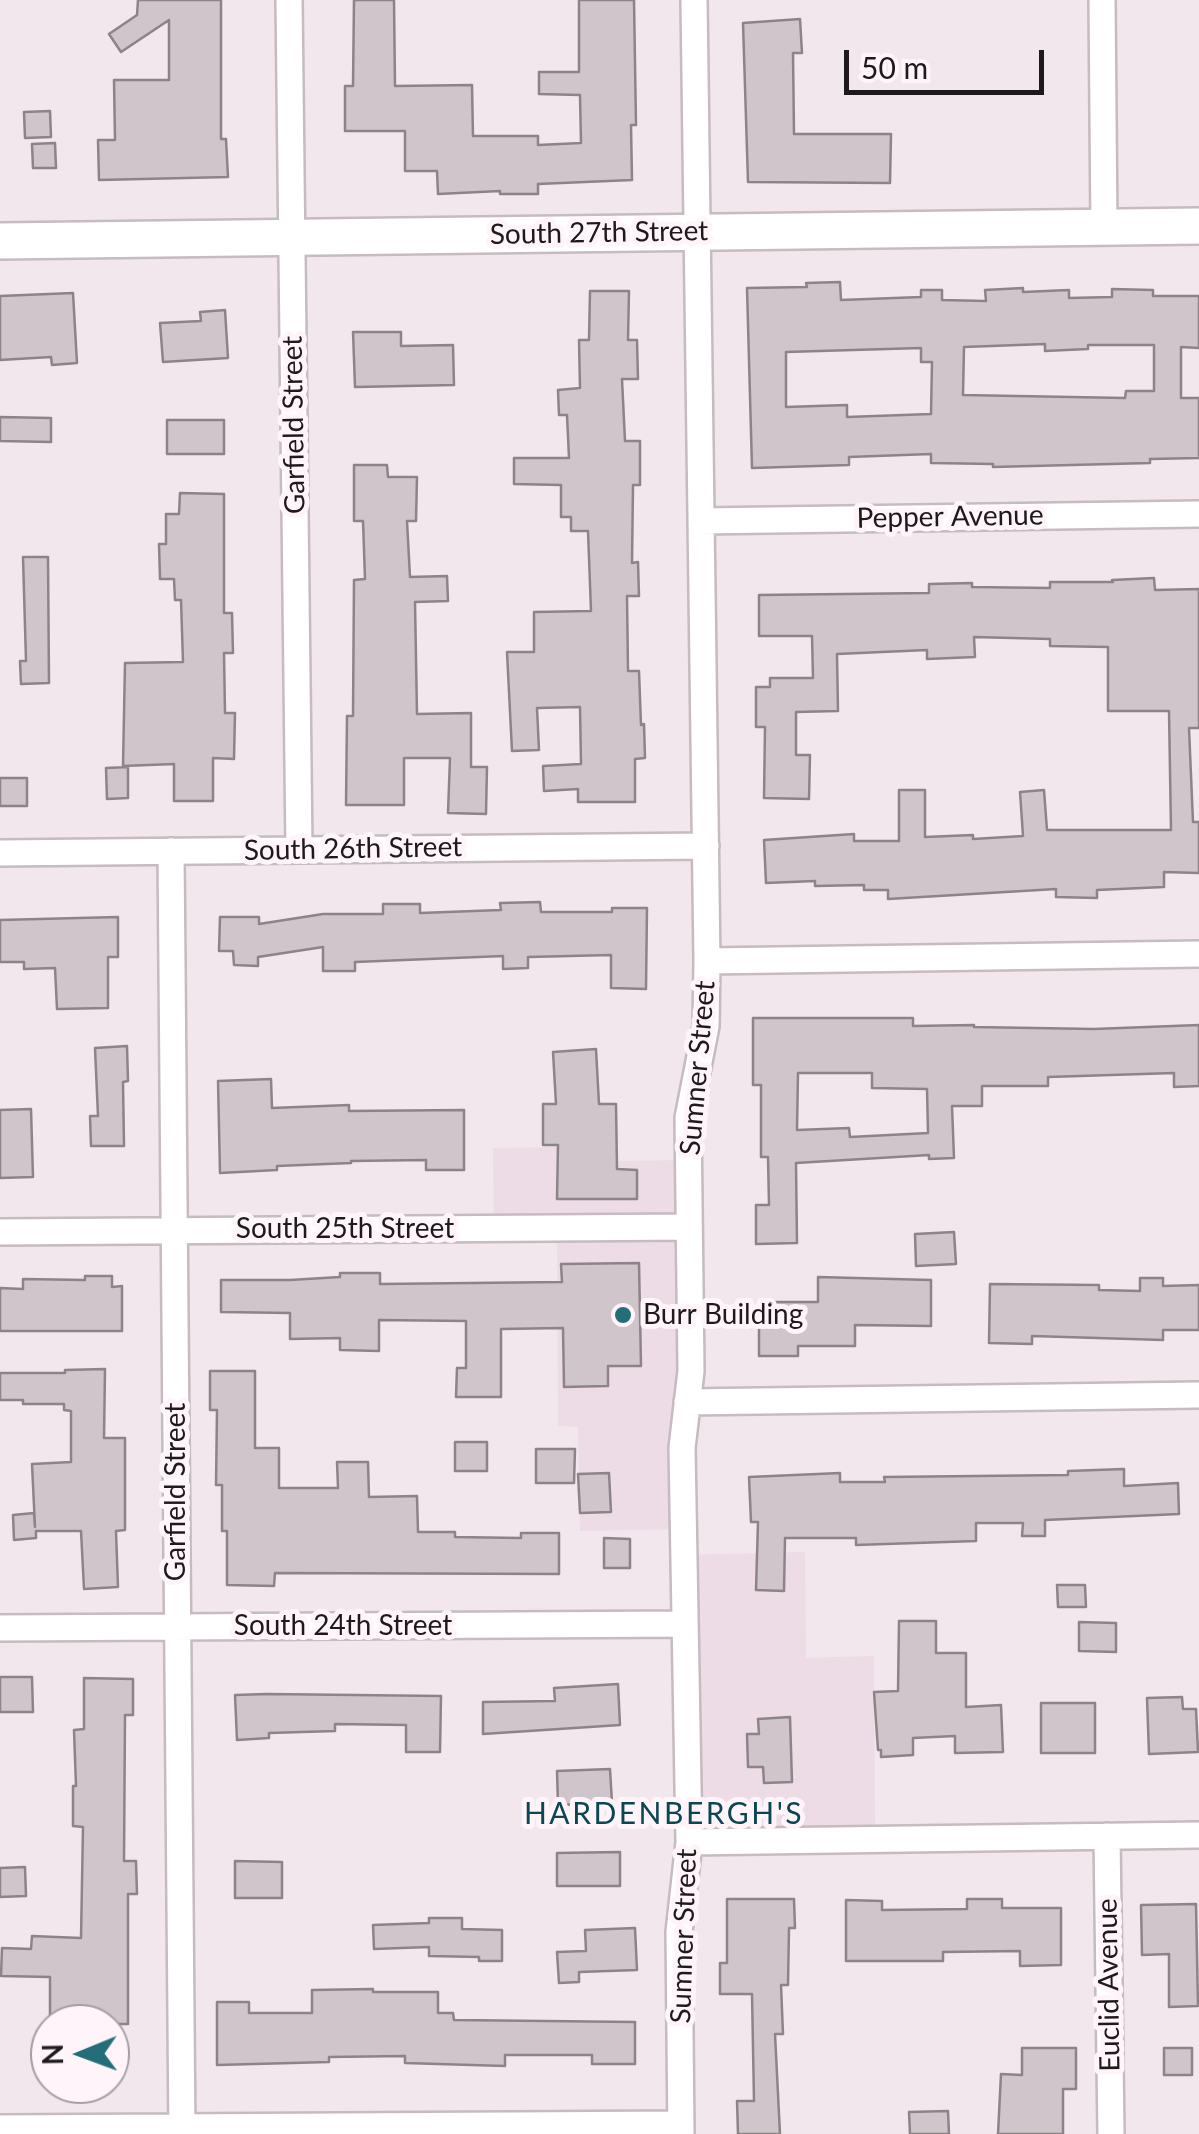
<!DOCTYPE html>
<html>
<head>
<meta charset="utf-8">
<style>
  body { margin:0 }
  #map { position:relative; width:1199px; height:2134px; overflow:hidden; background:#f1e7ec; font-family:Lato,sans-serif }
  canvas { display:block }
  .north { position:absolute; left:30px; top:2004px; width:100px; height:100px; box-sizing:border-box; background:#fff4fa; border:2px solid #a59da1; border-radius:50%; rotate:269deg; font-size:28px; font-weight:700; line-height:40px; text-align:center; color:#1e1a1c }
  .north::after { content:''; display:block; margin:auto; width:35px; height:45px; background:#266d7a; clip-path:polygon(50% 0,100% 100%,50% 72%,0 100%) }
  .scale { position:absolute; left:844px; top:50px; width:200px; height:45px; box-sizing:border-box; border:5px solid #1e1a1c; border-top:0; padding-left:12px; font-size:30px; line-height:35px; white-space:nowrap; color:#1e1a1c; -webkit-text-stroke:8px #fff4fa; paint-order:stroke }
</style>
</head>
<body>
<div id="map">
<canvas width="1199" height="2134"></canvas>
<div class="north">N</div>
<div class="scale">50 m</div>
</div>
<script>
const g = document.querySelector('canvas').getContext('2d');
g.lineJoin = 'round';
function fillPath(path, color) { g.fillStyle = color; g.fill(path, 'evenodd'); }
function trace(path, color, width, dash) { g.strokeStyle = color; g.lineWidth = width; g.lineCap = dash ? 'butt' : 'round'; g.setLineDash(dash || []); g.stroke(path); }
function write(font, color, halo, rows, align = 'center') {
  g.font = font + ' Lato,sans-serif'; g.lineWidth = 10; g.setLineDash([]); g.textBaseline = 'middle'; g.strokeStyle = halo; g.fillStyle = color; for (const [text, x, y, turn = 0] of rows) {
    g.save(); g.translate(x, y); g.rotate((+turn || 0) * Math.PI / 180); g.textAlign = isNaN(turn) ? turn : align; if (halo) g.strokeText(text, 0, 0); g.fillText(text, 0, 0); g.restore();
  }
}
fillPath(new Path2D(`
  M564,1147L565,1162L689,1160L684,1529L580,1531L578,1427L558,1426L557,1228H494L493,1148Z
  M805,1552L806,1658L874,1656L875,1839L689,1842L684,1555Z`), '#eddbe5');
const building = new Path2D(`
  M138,0H221V139H226L228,177L99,180L98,140H115L114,80H169V20L121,52L109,34L137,15Z
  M354,0H394L395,86L472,85L473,136H538V145L581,143L580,95L539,94V72H579V0H634L636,125H631L632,180L538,184V194H500V191L438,194L437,171H405V131H345V86H353Z
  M800,19L802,53H793L794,134H891L890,183L748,182L743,23Z
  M50,111L51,137L25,138L24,112Z
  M55,143L56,168H33L32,144Z
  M840,282L841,300L921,297V290H942V300L986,301L985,290L1023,288V292L1069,290V298L1112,297V289L1153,290V296H1199V348L1181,347V398H1199V458L1150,459V463L993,467V464L931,463V454L849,457V465L752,468L747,288L807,287L806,283ZM1045,344V351L1088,349V345H1154V391H1126L1125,398L963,395L964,347ZM921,348V362H932L931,414L847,417V405L786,407V352Z
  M590,291H629L628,340H637L638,379H622L625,441H640V485H633L632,563L638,562L639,596H627L628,671H639L641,725L644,724L645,758L635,759V802H578V789L544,791L543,766L581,764L580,707L537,708L539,750L512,751L507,652H534V612L591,611L588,531H571V517H561V485L514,484V458H569L567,415H559L558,390L580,388L579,340H589Z
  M73,293L77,363L52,365L51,357L0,360V296Z
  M225,310L228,358L163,362L160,323L201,321L200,312Z
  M353,332H401V346L453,345L454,385L355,387Z
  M0,417L51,418V442L0,441Z
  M167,420H224V454H167Z
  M354,465H387L388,477H417L416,521H407L410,577L447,576L448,601L415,602L417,714L471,713V767H487L486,814L448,813L450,758H404V805H346L347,716H353L354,580L365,579L363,521H354Z
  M180,493L224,494V613H232L233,653H224L225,713H235L234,759L213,758V801H174V764L123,766L125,663L183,662L181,600H175L174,579H160L159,544H166V514H179Z
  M23,557H48L49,683L21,684L20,661H26Z
  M1154,578L1155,590L1199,589V728H1189L1193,822H1199V873L1164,872V887L1097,890V898L1056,897V889L888,899V890H864V885L815,886V881L766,883L764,840L854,834V841H899V790H925V837L973,835V839L1023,836L1020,792L1044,790L1047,830H1171L1169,711H1108V647L1050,646V639L974,637L975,657L927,659V650L837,654L838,711L796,712V755H810L809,799L764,798L765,727H756V687H770V678H813L812,636H759V595L929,593V584L972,583V587L1050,588V582H1113L1112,580Z
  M128,767V798L107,799L106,768Z
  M0,778H27V806H0Z
  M540,902L541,912H612V908H647L646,989L611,988V955L528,957V968L503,969V956L355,962V971H323V947L258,957V966L234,965L233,951H219L220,917H259V924L323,914H383V904H420V913L501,910L500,903Z
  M118,917V957H108V1008L57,1009L55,968L24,969V962H0V920Z
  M753,1018H913V1026L974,1025V1027L1094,1029L1199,1025V1086L1174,1087V1073L1048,1077V1086H982V1106H952L954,1158L929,1159V1155L796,1163L797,1243L756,1244V1205H769L768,1157H761V1085H753ZM798,1073H872V1088L927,1089L928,1133L850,1137L849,1128L797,1130Z
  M127,1046L128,1081L123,1082L124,1146H91L90,1116H98L95,1048Z
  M596,1049L599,1104H616L617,1169L637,1170V1199H557L558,1145H543V1104H556L553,1052Z
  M271,1079L272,1108L349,1105V1111L464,1110V1170H426V1160L351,1161V1163L277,1166V1170L220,1173L218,1081Z
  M31,1109L33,1177L0,1178V1110Z
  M954,1232L956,1264L916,1266L915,1234Z
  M639,1263L641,1366H608V1386L564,1387L563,1328L501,1329V1397H456L457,1368H466V1321L379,1320V1351L340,1350V1338L290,1339V1313L221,1312V1280H290L340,1277V1273H380V1284L562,1282L561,1264Z
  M85,1276H112V1287L122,1286V1331H0V1288L23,1289V1279L85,1280Z
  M818,1277L931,1280V1326L855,1325V1346H798V1356H759V1302H818Z
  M1140,1278H1163V1286L1199,1285V1330H1163V1340L1032,1336V1344L989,1343L990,1284L1099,1285V1290L1140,1291Z
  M105,1369L104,1438H125V1530L116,1531L118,1587L84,1589L81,1531H36V1538L14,1540L13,1515L34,1513L35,1527L32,1464L71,1462V1411L64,1410V1404H23V1400H0V1373H65V1370Z
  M210,1371H255V1448H279V1488H338L337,1462H368L369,1497L417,1496L418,1532H455V1537L521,1538V1533H559V1574L275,1573L274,1586L227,1585V1531H222V1485H216L217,1410H210Z
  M455,1442H487V1471H455Z
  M536,1449H575L574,1483H536Z
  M1124,1469V1486L1178,1483L1179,1514L1045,1520V1536H1022L1023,1523H976V1541L856,1545V1538H785L784,1591L756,1590L758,1522H751L749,1477L840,1473V1482H885L884,1477L1068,1475V1471Z
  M609,1473L611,1512L580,1513L578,1474Z
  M604,1538L630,1539V1568H604Z
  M1057,1585H1085L1086,1607H1058Z
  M899,1621H936V1653H966V1707L1001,1705L1003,1752L955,1753V1736L913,1738V1755L881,1757V1750H878L874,1692L898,1691Z
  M1079,1622L1116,1623V1652L1079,1651Z
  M0,1677H32L33,1712H0Z
  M84,1678L133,1679V1715H125L124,1861H136L137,1894H128V2024H50V1977L1,1976L2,1948L31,1949L32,1936L81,1938L83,1827L73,1826V1786H76L74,1730L84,1729Z
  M618,1684L620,1725L483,1734V1702L555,1701L554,1688Z
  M267,1694L441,1696L440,1752H406V1725L335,1724V1731L269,1733V1738L237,1740L235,1695Z
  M1182,1697L1183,1709H1196L1198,1752L1149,1754L1147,1698Z
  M1041,1703H1095V1753H1041Z
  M790,1717L792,1782L764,1783L763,1767H748L747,1734H759L758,1719Z
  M610,1769L612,1803L558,1805L557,1771Z
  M620,1852V1886H557V1853Z
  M235,1861L282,1862V1898H235Z
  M25,1867L26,1896L0,1897V1868Z
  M727,1899H794L795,1928H789L788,1985H781L783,2034H775L780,2134H738L737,2101H754L752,1994H720V1963H727Z
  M967,1899H1002V1908H1061V1965L1020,1966V1951L943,1952V1961H846V1900L882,1901V1910L967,1909Z
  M1196,1904L1198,2006L1169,2007V1954L1142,1955L1141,1905Z
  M429,1918H462V1929L502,1930V1961H479V1957L429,1956V1947L374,1949L373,1925L429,1923Z
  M635,1928L637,1970L579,1972V1982L559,1983L557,1952L586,1951L585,1930Z
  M373,1989V1992H438V2013H453L454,2020L635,2022V2064H592V2055H505V2066L405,2063V2056L329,2057V2062L217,2065V2002H249V2013H312V1990Z
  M1022,2048H1076V2089H1063V2134H998L1001,2074L1022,2075Z
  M1164,2048H1192V2075H1164Z
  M948,2111L949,2134H910L909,2112Z`);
fillPath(building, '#cfc5ca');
trace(building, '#8d8488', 2.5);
const street = new Path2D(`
  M289,0L299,850
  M1102,0L1104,227
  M701,521L1199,514
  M171,851L182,2134
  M0,853L706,846
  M707,961L1199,954
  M0,1232L689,1227
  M687,1402L1199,1395
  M0,1628L685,1624
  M1107,1836L1111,2134
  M689,1842L1199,1835
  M0,2128L681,2124
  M681,2134L679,1932L689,1842L682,1448L691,1371L688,1118L706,1026L707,961L694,0`);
const secondary = new Path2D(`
  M0,241L1199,226`);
trace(street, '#c5bbc0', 30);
trace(secondary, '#c5bbc0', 40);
trace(street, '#fff', 25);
trace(secondary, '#fff', 35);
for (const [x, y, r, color] of [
  [623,1315,10,"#266d7a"]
]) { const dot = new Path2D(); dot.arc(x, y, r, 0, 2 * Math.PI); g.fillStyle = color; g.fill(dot); trace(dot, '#fff4fa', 4); }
write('28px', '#1e1a1c', '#fff4fa', [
  ["South 27th Street",599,233,-1],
  ["Garfield Street",294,425,-91],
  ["Pepper Avenue",950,517,-1],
  ["South 26th Street",353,849,-1],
  ["Sumner Street",698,1068,-85],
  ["South 25th Street",345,1229],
  ["Garfield Street",176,1492,-90],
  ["South 24th Street",343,1626],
  ["Sumner Street",684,1936,-88],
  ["Euclid Avenue",1109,1985,-91]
]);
write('28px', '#1e1a1c', '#fff4fa', [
  ["Burr Building",643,1315]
], 'left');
g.letterSpacing = '2.5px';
write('30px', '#0a4751', '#fff4fa', [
  ["HARDENBERGH'S",664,1814]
]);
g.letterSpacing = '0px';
</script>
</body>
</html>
